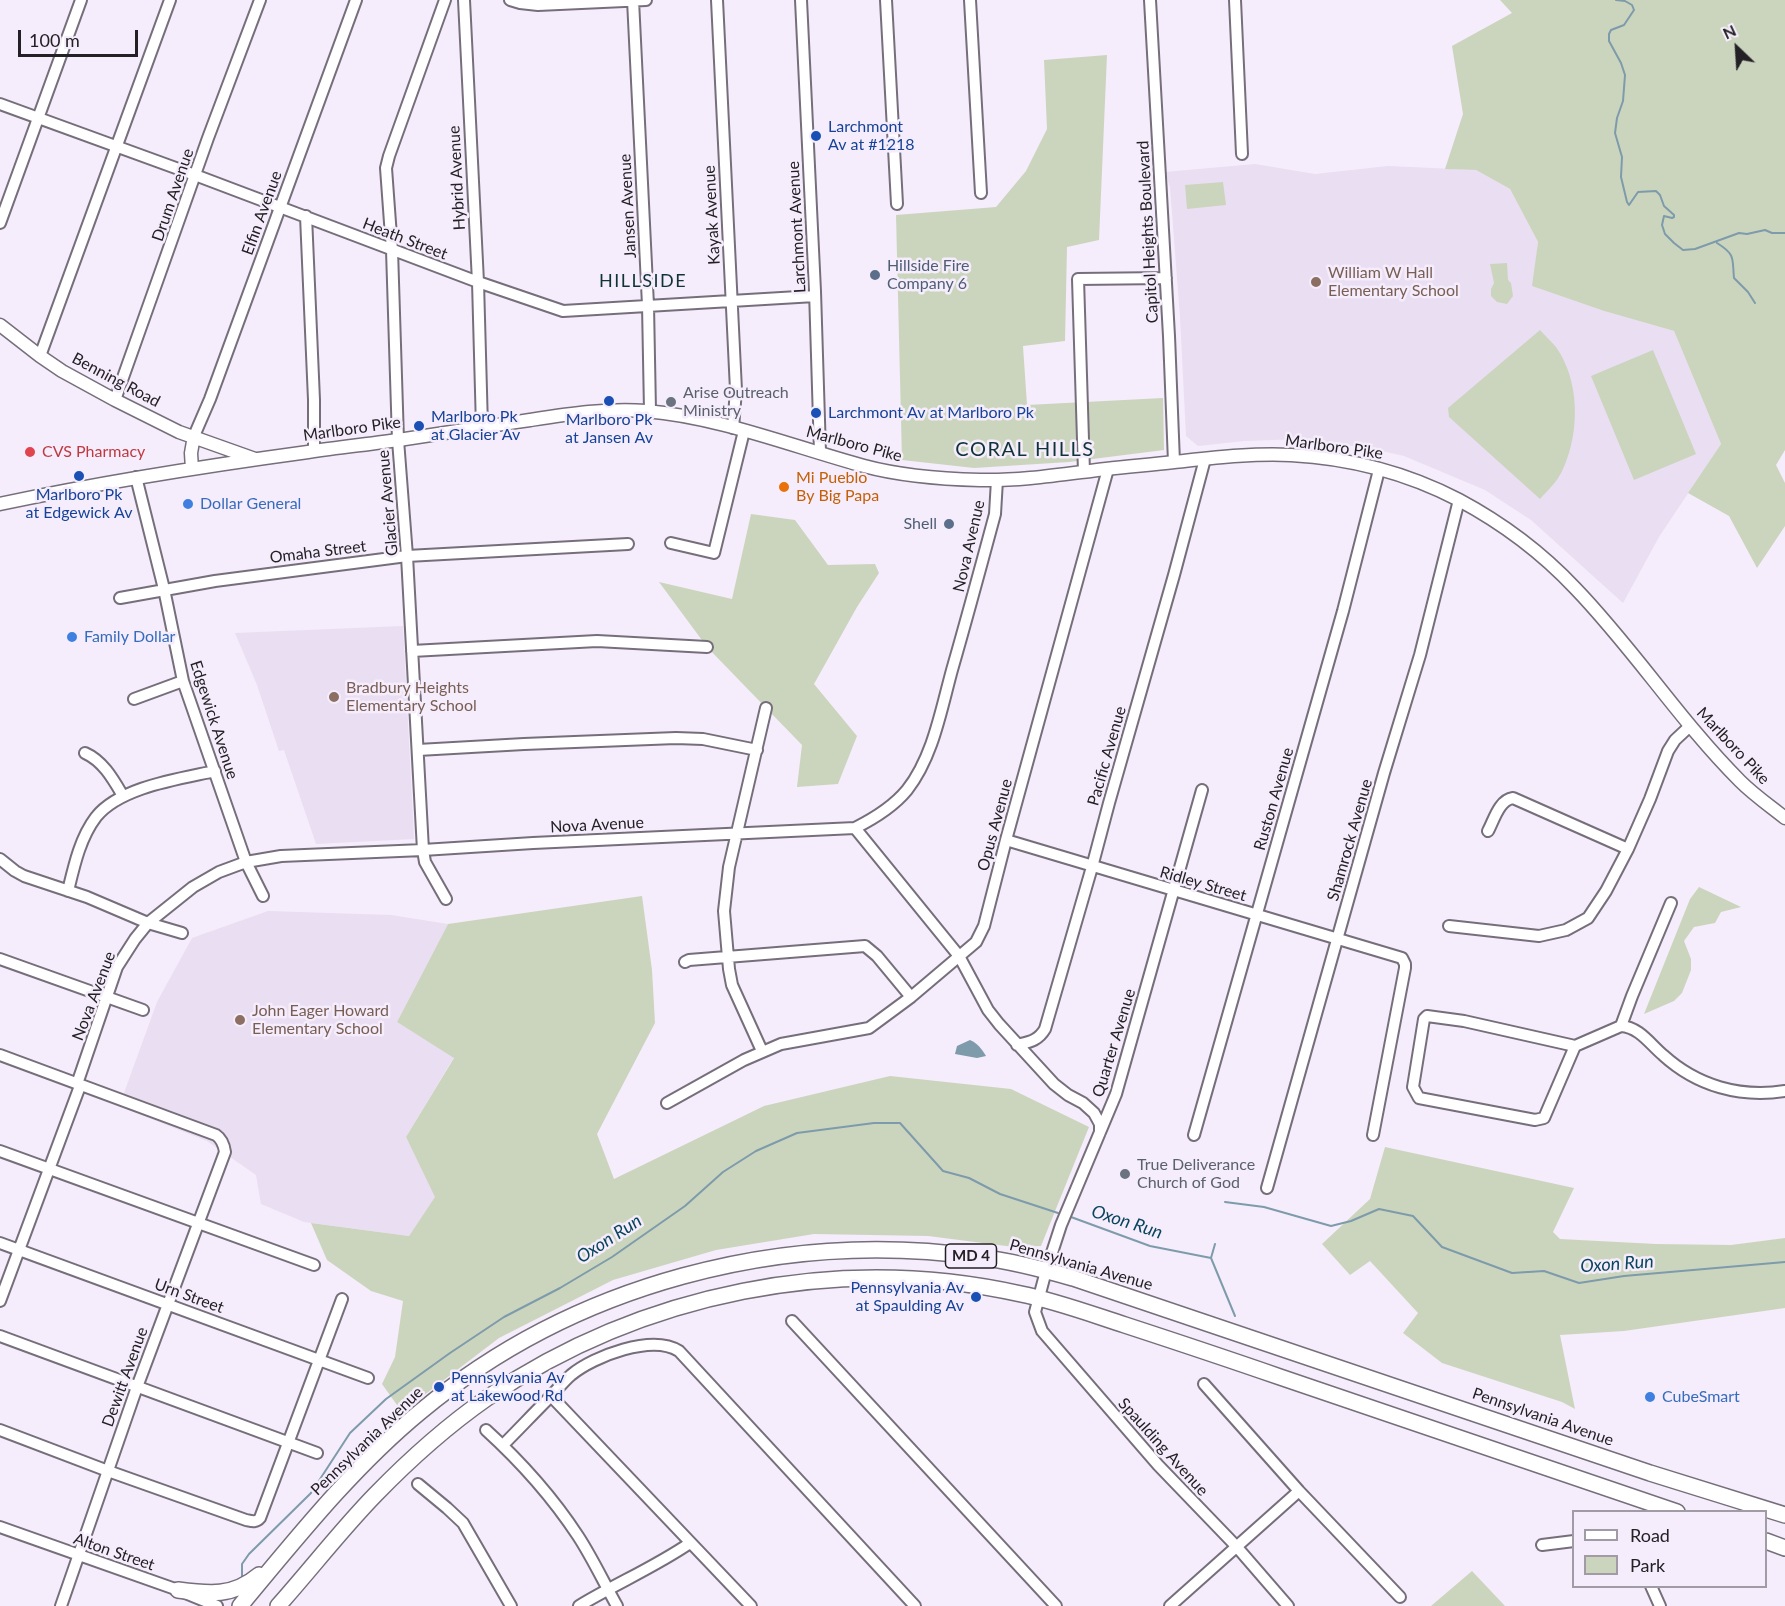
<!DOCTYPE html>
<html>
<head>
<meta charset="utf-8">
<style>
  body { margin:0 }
  #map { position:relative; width:1785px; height:1606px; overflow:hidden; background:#f5edfb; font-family:Lato,sans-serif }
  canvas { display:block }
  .legend { position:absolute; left:1572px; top:1510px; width:195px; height:78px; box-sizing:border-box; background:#f5edfb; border:2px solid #a19ba6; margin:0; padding:8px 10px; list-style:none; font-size:18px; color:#242126 }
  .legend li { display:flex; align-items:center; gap:12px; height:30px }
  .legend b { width:30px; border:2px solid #a19ba6 }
  .north { position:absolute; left:1707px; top:18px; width:60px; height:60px; -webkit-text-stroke:4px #f5edfb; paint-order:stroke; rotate:335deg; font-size:16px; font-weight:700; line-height:24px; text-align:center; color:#242126 }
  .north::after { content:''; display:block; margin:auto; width:21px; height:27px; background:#242126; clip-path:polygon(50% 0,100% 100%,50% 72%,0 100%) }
  .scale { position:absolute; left:18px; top:30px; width:120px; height:27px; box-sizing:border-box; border:3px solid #242126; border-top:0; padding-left:8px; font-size:18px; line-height:21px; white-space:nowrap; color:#242126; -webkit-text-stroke:4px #f5edfb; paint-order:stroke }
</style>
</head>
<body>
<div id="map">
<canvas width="1785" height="1606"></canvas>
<ul class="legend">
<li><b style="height:8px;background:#fff"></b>Road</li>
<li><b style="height:16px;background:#cbd5be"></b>Park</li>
</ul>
<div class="north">N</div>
<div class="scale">100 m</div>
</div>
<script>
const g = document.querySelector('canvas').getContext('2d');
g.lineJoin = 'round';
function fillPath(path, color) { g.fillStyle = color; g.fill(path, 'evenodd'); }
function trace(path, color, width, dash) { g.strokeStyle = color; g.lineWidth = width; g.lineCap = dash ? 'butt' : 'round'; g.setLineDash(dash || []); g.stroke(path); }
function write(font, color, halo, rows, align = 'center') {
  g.font = font + ' Lato,sans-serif'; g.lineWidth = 5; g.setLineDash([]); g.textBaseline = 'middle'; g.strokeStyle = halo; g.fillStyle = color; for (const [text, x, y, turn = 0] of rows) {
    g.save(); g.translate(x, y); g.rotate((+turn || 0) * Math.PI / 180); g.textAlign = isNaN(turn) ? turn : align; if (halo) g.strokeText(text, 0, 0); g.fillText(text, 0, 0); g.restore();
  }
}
fillPath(new Path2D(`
  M1255,164L1315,174L1388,166L1476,170L1510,189L1538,242L1533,286L1604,311L1674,331L1721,444L1659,537L1623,603L1531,520L1485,490L1404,456L1373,449L1302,439L1244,441L1198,446L1186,436L1180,317L1170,187L1165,172Z
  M403,626L414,839L316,844L284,750L279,751L257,685L235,633Z
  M268,911L391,915L448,924L397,1022L454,1057L406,1137L436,1197L409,1236L304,1222L261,1204L256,1175L207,1141L121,1107L124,1093L157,1002L192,938Z`), '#eadef2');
fillPath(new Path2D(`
  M1500,0H1785V450L1776,465L1785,483V526L1757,568L1729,516L1688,493L1721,444L1674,331L1604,311L1532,286L1538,242L1510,189L1476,170L1445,169L1463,114L1452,46L1512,13Z
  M1107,55L1099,240L1067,247L1065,341L1023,346L1027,405L1163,398L1164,450L1069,462L974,468L902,460L896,215L996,207L1026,171L1047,129L1044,60Z
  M1223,182L1226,205L1187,209L1185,185Z
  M1507,263L1508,280L1511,283L1513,296L1507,304L1497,302L1491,296V289L1494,283L1490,264Z
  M1540,330C1545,336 1551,341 1556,347C1580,381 1580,432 1563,469C1558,481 1549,489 1540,499L1449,417L1448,408Z
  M1653,350L1696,454L1634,480L1591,376Z
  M751,514L795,520L828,565L875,564L879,573L857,607L814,684L857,736L838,784L797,787L802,745L707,647L659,582L732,599Z
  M1699,887L1741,907L1721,912L1715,923L1694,927L1684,941L1691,959V970L1682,993L1674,1001L1644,1014L1690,899Z
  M642,896L652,970L655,1023L597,1134L614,1179L764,1106L890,1076L1011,1089L1089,1127L1041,1246L1014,1247L928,1236L814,1234L716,1250L613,1280L499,1338L402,1412L382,1384L395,1357L403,1301L371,1291L327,1260L311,1223L409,1236L435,1197L406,1137L454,1058L397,1022L448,924Z
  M1385,1147L1574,1188L1553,1232L1560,1239L1656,1244L1731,1245L1785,1238V1308L1624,1331L1560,1335L1575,1409L1562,1402L1442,1363L1403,1333L1418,1313L1370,1261L1350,1275L1322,1244L1370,1199Z
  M1472,1571L1505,1606H1431Z`), '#cbd5be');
fillPath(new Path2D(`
  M970,1040C977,1043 982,1049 986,1056L977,1058L955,1054L957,1046Z`), '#7e9bab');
trace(new Path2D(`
  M1616,0L1625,1L1632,5L1634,10L1624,25L1611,30L1609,34V41L1621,63L1625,75L1623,101L1617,118L1615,133L1622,157L1621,177L1627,202L1629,205L1638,192L1656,191L1660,195L1664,206L1674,215V217L1672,218L1664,216L1662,225L1665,234L1674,243L1683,250L1695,249L1739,233L1747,234L1765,230L1772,233H1785
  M1717,243C1736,255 1732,258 1734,278L1748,292L1755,303
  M1225,1202L1264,1207L1331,1226L1351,1221L1379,1209L1413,1216L1442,1247L1512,1273L1544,1271L1579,1283L1624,1276L1785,1262
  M1071,1217L1150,1246L1211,1258L1235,1316
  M1211,1258L1215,1244
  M242,1576V1564L249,1554L311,1493L350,1433L386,1399L450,1353L504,1317L560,1288L612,1257L685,1206L723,1172L756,1151L797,1133L874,1123H900L943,1171L969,1178L1000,1194L1058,1213`), '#7e9bab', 2);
const minor = new Path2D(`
  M445,0L389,156L386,168L392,250L398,440L407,556L423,850L425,862L446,899
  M464,0L478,282L482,427
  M510,0L520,3L538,5L646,0
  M633,0L648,305L650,411
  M717,0L736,390L733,428
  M801,0L815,291L820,452
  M886,0L897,204
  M970,0L981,193
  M1150,0L1169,336L1174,462
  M1235,0L1242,154
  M0,104L195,175L478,282L563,311L815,296
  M306,216L314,400V451
  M0,223L81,0
  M40,356L170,0
  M115,400L208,138L260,0
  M194,436L210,399L356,0
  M1084,472L1078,279L1166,278
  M136,477L164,589L183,681L246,862L263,896
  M671,543L714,553L744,431
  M120,598L215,581L407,556L628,544
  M412,651L597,641L707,647
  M134,699L183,681
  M418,750L524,744L676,738L703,739L757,750
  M85,753C103,761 113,779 123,796
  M1202,790L1116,1094L1061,1225L1046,1271L1035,1312L1042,1331L1158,1465L1236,1546L1288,1606
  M855,828L959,956L988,1010L999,1024L1054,1084L1068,1095L1083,1103L1094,1113L1100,1124V1132
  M1488,831C1494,820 1499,800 1513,798L1628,849
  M1006,840L1402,958L1405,964V968L1373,1135
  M0,859L15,871L24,876L87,897L148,923L182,933
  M68,891C74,866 80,838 96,817C120,787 179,779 215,771
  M1449,926L1539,936L1566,930L1588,918L1606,891L1628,849L1650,799L1668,751L1675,740L1690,726
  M0,959L143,1010
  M685,962L689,960L865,946L877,956L911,997
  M1427,1016L1464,1021L1575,1046L1544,1118L1535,1120L1419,1098L1413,1087L1424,1019Z
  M1621,1026C1639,1027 1650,1044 1663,1055C1697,1086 1740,1098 1785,1091
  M1017,1045C1029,1042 1038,1041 1045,1029L1092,867L1109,803L1174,575L1205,459
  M1575,1046L1621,1026L1632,996L1671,903
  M762,1051L732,985L729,969L724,911L729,867L766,708
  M0,1055L216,1135C222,1139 224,1145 225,1152L137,1387L61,1606
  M77,1084L117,967L135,939L148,923L193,887L219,872L246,862L281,856L423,850L533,843L855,828C875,818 893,807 907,790C933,757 941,710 952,670C967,618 981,566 995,514L997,480
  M667,1103L744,1060L781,1044L869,1028L911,997L976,942L984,926L1006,840L1108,469
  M1194,1135L1343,611L1379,470
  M0,1151L314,1265
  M1267,1188L1384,773L1420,655L1459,500
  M0,1243L368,1378
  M0,1301L80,1086
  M792,1321L1056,1606
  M0,1336L317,1453
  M1204,1384L1299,1491L1400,1597
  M551,1396L751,1606
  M0,1430L108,1471L246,1520C251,1521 256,1523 260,1518L342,1299
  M486,1430C520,1461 553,1498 578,1536C593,1559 604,1583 617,1606
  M503,1445C518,1430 533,1414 548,1399C556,1391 563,1382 571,1375C594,1356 652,1334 679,1351L915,1606
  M418,1484L447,1508L463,1523L511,1606
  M0,1527L178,1590L217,1606
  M1542,1545L1574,1541
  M1651,1586L1660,1606
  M579,1606C615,1584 655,1567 690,1543
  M1170,1606L1299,1491`);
const major = new Path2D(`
  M0,325L40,356L62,371L115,400L179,432L255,459
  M192,469L191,453L194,436
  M0,504C102,482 205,466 308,452C340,447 372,444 405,439C446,433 488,426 530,420C569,414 607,408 646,411C719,417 794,447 864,466C901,476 941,479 980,480C1022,481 1064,474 1106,469C1128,466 1151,465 1174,462C1212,458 1252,453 1291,455C1349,458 1407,473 1459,500C1502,523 1542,553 1575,588C1634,649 1680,721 1740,781C1754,795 1770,806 1785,818`);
const highway = new Path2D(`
  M1766,1541L1785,1548
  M178,1590C209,1594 233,1597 259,1575
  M240,1606C296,1539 352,1468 420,1412C573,1284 782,1229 979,1257C1011,1261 1042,1269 1073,1278L1650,1473L1785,1515
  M278,1606C311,1569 341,1530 375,1495C409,1460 447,1426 487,1398C642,1293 837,1253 1021,1294C1056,1301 1091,1314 1125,1325C1177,1342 1228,1359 1280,1377C1412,1422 1544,1467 1677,1512`);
trace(minor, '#766f7b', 14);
trace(major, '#766f7b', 15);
trace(highway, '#766f7b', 18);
trace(minor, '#fff', 10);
trace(major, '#fff', 12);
trace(highway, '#fff', 15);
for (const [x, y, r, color] of [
  [816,136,6,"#1a4fb4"],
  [875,275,6,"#5c6f8a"],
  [1316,282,6,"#8d6e63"],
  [609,401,6,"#1a4fb4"],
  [671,402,6,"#6b7280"],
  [816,413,6,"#1a4fb4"],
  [419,426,6,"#1a4fb4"],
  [30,452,6,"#e0444e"],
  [79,476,6,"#1a4fb4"],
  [784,487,6,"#e8710a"],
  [188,504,6,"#3f7fe0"],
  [949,524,6,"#5c6f8a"],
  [72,637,6,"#3f7fe0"],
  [334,697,6,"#8d6e63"],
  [240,1020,6,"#8d6e63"],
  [1125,1174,6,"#6b7280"],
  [976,1297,6,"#1a4fb4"],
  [439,1387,6,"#1a4fb4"],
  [1650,1397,6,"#3f7fe0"]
]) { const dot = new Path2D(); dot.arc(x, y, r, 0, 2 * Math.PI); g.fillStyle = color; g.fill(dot); trace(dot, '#f5edfb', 2); }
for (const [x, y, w] of [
  [971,1256,51]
]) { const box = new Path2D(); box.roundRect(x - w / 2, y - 12, w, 24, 4.5); g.fillStyle = '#f5edfb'; g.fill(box); trace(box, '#242126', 1.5); }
write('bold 15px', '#242126', null, [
  ["MD 4",971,1256]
]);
write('16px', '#164399', '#f5edfb', [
  ["Larchmont",828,127],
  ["Av at #1218",828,145],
  ["Larchmont Av at Marlboro Pk",828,413],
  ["Marlboro Pk",431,417],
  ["at Glacier Av",431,435],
  ["Marlboro Pk",609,420,"center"],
  ["at Jansen Av",609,438,"center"],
  ["Marlboro Pk",79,495,"center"],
  ["at Edgewick Av",79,513,"center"],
  ["Pennsylvania Av",964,1288,"right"],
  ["at Spaulding Av",964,1306,"right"],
  ["Pennsylvania Av",451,1378],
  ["at Lakewood Rd",451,1396]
], 'left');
write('16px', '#242126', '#f5edfb', [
  ["Hybrid Avenue",457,178,-93],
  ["Drum Avenue",173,195,-71],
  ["Jansen Avenue",628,206,-93],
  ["Elfin Avenue",262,213,-70],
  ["Kayak Avenue",712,215,-93],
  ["Larchmont Avenue",797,227,-93],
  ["Capitol Heights Boulevard",1148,232,-93],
  ["Heath Street",405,239,21],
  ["Benning Road",116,380,28],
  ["Marlboro Pike",352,429,-8],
  ["Marlboro Pike",854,444,15],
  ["Marlboro Pike",1334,447,8],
  ["Glacier Avenue",388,503,-95],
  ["Nova Avenue",969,546,-77],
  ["Omaha Street",318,552,-7],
  ["Edgewick Avenue",214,720,72],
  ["Marlboro Pike",1733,746,47],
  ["Pacific Avenue",1107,756,-74],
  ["Ruston Avenue",1274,799,-74],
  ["Nova Avenue",597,825,-3],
  ["Opus Avenue",995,825,-75],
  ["Shamrock Avenue",1350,840,-74],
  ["Ridley Street",1203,884,16],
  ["Nova Avenue",94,996,-69],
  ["Quarter Avenue",1114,1043,-73],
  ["Pennsylvania Avenue",1081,1265,16],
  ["Urn Street",189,1296,20],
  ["Dewitt Avenue",125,1377,-70],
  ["Pennsylvania Avenue",1543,1417,19],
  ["Pennsylvania Avenue",367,1441,-44],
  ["Spaulding Avenue",1163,1447,48],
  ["Alton Street",114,1552,19]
]);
write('16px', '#4e5e75', '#f5edfb', [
  ["Hillside Fire",887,266],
  ["Company 6",887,284],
  ["Shell",937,524,"right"]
], 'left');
write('16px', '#785e54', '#f5edfb', [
  ["William W Hall",1328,273],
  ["Elementary School",1328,291],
  ["Bradbury Heights",346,688],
  ["Elementary School",346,706],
  ["John Eager Howard",252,1011],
  ["Elementary School",252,1029]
], 'left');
write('16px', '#5b616d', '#f5edfb', [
  ["Arise Outreach",683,393],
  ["Ministry",683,411],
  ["True Deliverance",1137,1165],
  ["Church of God",1137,1183]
], 'left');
write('16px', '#be3a42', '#f5edfb', [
  ["CVS Pharmacy",42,452]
], 'left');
write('16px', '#c56008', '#f5edfb', [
  ["Mi Pueblo",796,478],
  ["By Big Papa",796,496]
], 'left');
write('16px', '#366cbe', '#f5edfb', [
  ["Dollar General",200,504],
  ["Family Dollar",84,637],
  ["CubeSmart",1662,1397]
], 'left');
g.letterSpacing = '1.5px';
write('18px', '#103337', '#f5edfb', [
  ["HILLSIDE",643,281]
]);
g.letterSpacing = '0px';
write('italic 18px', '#0a455e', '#f5edfb', [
  ["Oxon Run",1127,1222,18],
  ["Oxon Run",609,1239,-33],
  ["Oxon Run",1617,1264,-4]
]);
g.letterSpacing = '1.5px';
write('20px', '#103337', '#f5edfb', [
  ["CORAL HILLS",1025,450]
]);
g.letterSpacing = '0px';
</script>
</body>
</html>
